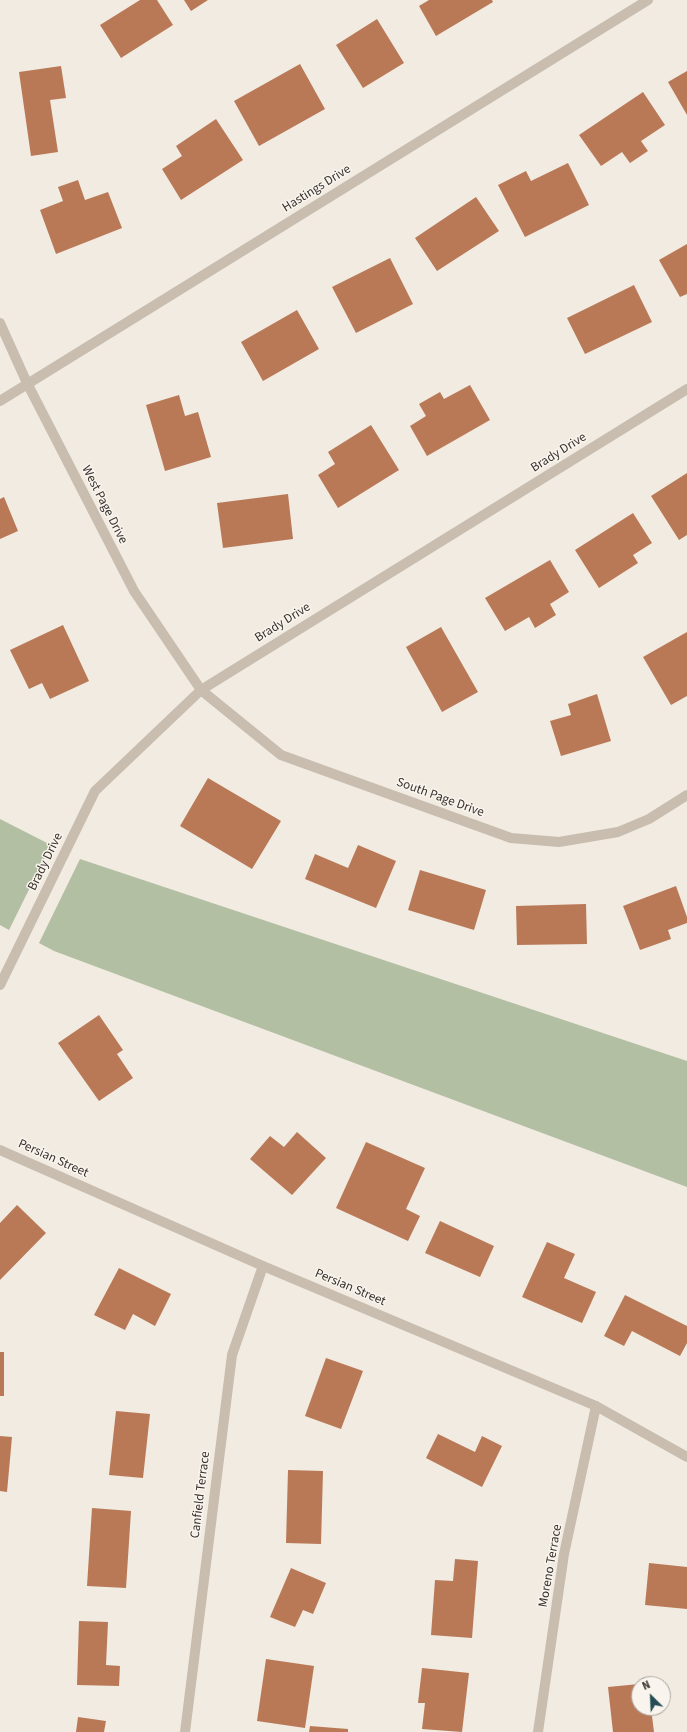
<!DOCTYPE html>
<html>
<head>
<meta charset="utf-8">
<style>
  body { margin:0 }
  #map { position:relative; width:687px; height:1732px; overflow:hidden; background:#f1ebe1; font-family:"Source Sans 3",sans-serif }
  canvas { display:block }
  .north { position:absolute; left:631px; top:1676px; width:40px; height:40px; box-sizing:border-box; background:#f9f5ee; border:1px solid #aca7a0; border-radius:50%; rotate:336deg; font-size:11px; font-weight:700; line-height:16px; text-align:center; color:#38312c }
  .north::after { content:''; display:block; margin:auto; width:14px; height:18px; background:#254d55; clip-path:polygon(50% 0,100% 100%,50% 72%,0 100%) }
</style>
</head>
<body>
<div id="map">
<canvas width="687" height="1732"></canvas>
<div class="north">N</div>
</div>
<script>
const g = document.querySelector('canvas').getContext('2d');
g.lineJoin = 'round';
function fillPath(path, color) { g.fillStyle = color; g.fill(path, 'evenodd'); }
function trace(path, color, width, dash) { g.strokeStyle = color; g.lineWidth = width; g.lineCap = dash ? 'butt' : 'round'; g.setLineDash(dash || []); g.stroke(path); }
function write(font, color, halo, rows, align = 'center') {
  g.font = font + ' "Source Sans 3",sans-serif'; g.lineWidth = 3; g.setLineDash([]); g.textBaseline = 'middle'; g.strokeStyle = halo; g.fillStyle = color; for (const [text, x, y, turn = 0] of rows) {
    g.save(); g.translate(x, y); g.rotate((+turn || 0) * Math.PI / 180); g.textAlign = isNaN(turn) ? turn : align; if (halo) g.strokeText(text, 0, 0); g.fillText(text, 0, 0); g.restore();
  }
}
fillPath(new Path2D(`
  M0,819L51,845L9,930L0,925Z
  M80,859L687,1061V1187L54,951L39,943Z`), '#b3bfa3');
fillPath(new Path2D(`
  M140,0H157L173,25L121,58L100,25Z
  M184,0H208L191,11Z
  M429,0H492L493,2L436,36L419,6Z
  M377,19L404,63L363,88L336,45Z
  M300,64L325,109L259,146L234,101Z
  M61,66L66,98L50,100L58,152L31,156L19,72Z
  M687,71V115L668,82Z
  M643,92L665,125L641,141L648,151L630,163L622,152L601,166L579,135Z
  M216,119L243,160L181,200L162,169L182,156L176,146Z
  M568,163L589,205L525,237L498,185L526,171L531,181Z
  M78,180L85,200L108,192L122,228L56,254L40,210L63,201L58,187Z
  M476,197L499,231L437,271L415,238Z
  M687,244V294L680,297L659,260Z
  M390,258L413,304L356,333L332,287Z
  M634,285L652,322L585,354L567,318Z
  M297,310L319,349L263,381L241,342Z
  M470,385L490,420L427,456L410,426L426,416L419,404L440,392L444,399Z
  M179,395L185,416L198,412L211,457L165,471L146,405Z
  M371,425L399,470L338,508L318,475L335,464L328,452Z
  M687,473V535L679,540L651,496Z
  M288,494L293,539L223,548L217,503Z
  M4,497L18,531L0,539V499Z
  M633,513L652,543L633,555L638,563L599,588L575,550Z
  M550,560L569,592L550,604L556,615L535,628L529,617L505,631L485,598Z
  M63,625L89,681L50,699L42,683L29,689L10,650Z
  M441,627L478,692L442,712L406,647Z
  M687,632V696L671,705L643,657Z
  M597,694L611,741L561,756L550,721L571,715L568,704Z
  M208,778L281,821L252,869L180,826Z
  M358,845L396,861L376,908L305,879L315,854L348,868Z
  M420,870L486,890L474,930L408,910Z
  M676,886L687,917V923L668,930L671,939L640,950L623,906Z
  M586,904L587,944L517,945L516,906Z
  M99,1015L123,1050L117,1054L133,1078L99,1101L58,1043Z
  M297,1132L326,1158L292,1195L250,1159L270,1136L284,1147Z
  M366,1142L425,1168L406,1209L420,1216L408,1241L336,1208Z
  M17,1205L46,1233L0,1280V1223Z
  M440,1221L494,1246L480,1277L425,1253Z
  M547,1242L575,1254L564,1278L596,1292L582,1323L522,1297Z
  M119,1268L171,1294L155,1326L133,1314L125,1330L94,1315Z
  M625,1295L687,1326V1343L680,1356L632,1331L624,1346L604,1336Z
  M0,1352H4V1396H0Z
  M326,1358L363,1371L341,1429L305,1416Z
  M116,1411L150,1414L143,1478L109,1475Z
  M438,1434L475,1452L482,1436L502,1446L482,1487L426,1458Z
  M0,1436L12,1437L7,1492L0,1491Z
  M288,1470L323,1471L321,1544L286,1543Z
  M92,1508L131,1511L126,1588L87,1586Z
  M455,1559L478,1561L472,1638L431,1635L435,1580L453,1581Z
  M649,1563L687,1567V1609L645,1605Z
  M291,1568L326,1583L313,1614L303,1610L295,1627L270,1617Z
  M79,1621L108,1622L106,1665L120,1666L119,1686L77,1685Z
  M266,1659L314,1666L305,1728L257,1721Z
  M422,1668L469,1673L462,1732L422,1729L425,1703H418Z
  M639,1684V1708H651L654,1732H613L608,1687Z
  M78,1717L106,1721L104,1732H76Z
  M310,1726L348,1729V1732H309Z`), '#b97957');
trace(new Path2D(`
  M0,323L27,383L134,591L201,690L281,755L511,838L559,842L618,832L649,819L687,795
  M0,401L648,0
  M0,985L95,791L201,690L687,389
  M0,1150L263,1266L596,1406L687,1457
  M185,1732L232,1355L263,1266
  M538,1732L564,1554L596,1406`), '#c8bdae', 10);
write('13px', '#38312c', '#f9f5ee', [
  ["Hastings Drive",317,189,-32],
  ["Brady Drive",559,453,-32],
  ["West Page Drive",104,505,63],
  ["Brady Drive",283,623,-32],
  ["South Page Drive",440,798,20],
  ["Brady Drive",46,862,-64],
  ["Persian Street",53,1159,24],
  ["Persian Street",350,1288,23],
  ["Canfield Terrace",201,1495,-83],
  ["Moreno Terrace",551,1566,-80]
]);
</script>
</body>
</html>
